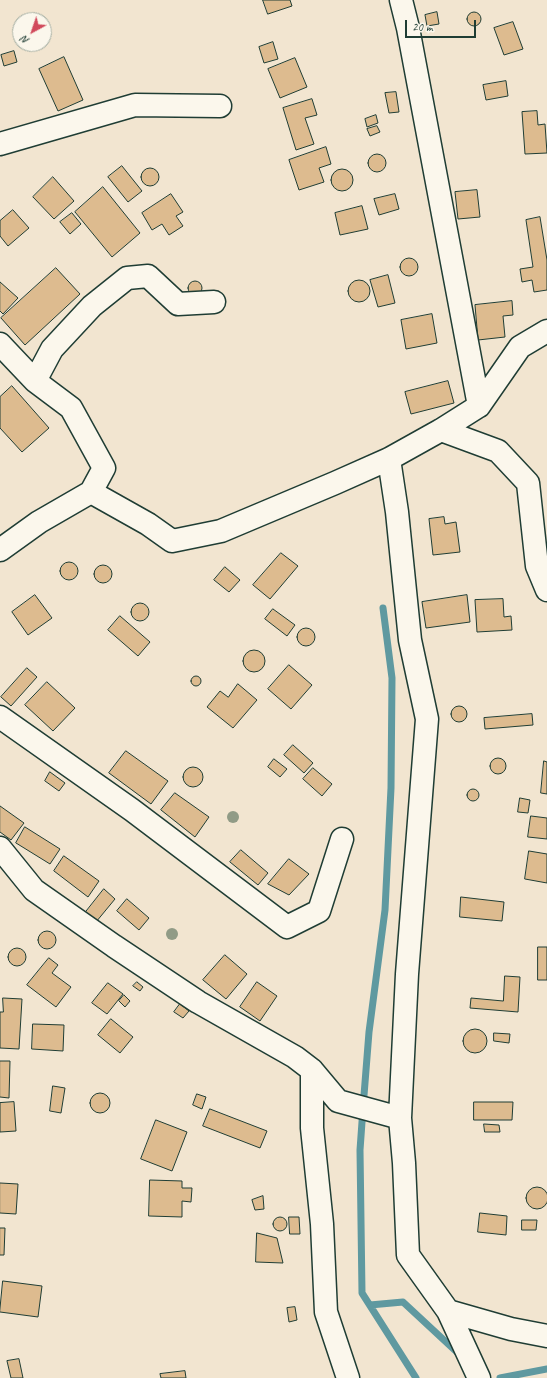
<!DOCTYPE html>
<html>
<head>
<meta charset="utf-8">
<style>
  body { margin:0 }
  #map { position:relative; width:547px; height:1378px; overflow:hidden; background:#f2e5d0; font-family:Caveat,sans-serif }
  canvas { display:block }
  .north { position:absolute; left:12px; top:12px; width:40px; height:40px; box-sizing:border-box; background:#fbf7ec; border:1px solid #a3ada2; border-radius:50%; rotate:220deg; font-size:11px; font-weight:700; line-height:16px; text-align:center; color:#1f3d34 }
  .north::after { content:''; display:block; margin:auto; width:14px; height:18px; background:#d1495b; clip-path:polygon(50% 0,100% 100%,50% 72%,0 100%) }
  .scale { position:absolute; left:405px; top:20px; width:71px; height:18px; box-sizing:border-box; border:2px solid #1f3d34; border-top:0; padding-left:5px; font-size:12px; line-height:14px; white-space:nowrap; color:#1f3d34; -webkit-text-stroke:3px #fbf7ec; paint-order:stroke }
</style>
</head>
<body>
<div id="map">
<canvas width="547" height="1378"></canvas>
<div class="north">N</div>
<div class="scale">20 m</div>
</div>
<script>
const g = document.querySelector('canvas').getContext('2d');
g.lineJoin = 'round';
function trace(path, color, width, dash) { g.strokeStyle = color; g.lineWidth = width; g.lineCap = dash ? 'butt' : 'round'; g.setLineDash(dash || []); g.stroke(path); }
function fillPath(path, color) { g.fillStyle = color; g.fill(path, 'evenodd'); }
trace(new Path2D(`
  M383,608L392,678L391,788L385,910L369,1032L363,1108L360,1150L362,1293L416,1378
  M370,1305L403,1302L460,1355
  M500,1378L547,1369`), '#5f99a0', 7);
const building = new Path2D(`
  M263,0H290L292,6L268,14Z
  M467 19a7 7 0 1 1 14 0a7 7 0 1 1-14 0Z
  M437,12L439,24L427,26L425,15Z
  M513,22L523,49L504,55L494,28Z
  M273,42L278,59L264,63L259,47Z
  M14,51L17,62L4,66L1,55Z
  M64,57L83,100L58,111L39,69Z
  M295,58L307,87L280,98L268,69Z
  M506,81L508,96L486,100L483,85Z
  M396,92L399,112L389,113L385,93Z
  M312,99L317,115L305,118L314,144L296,150L283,108Z
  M537,111L538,125L545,124L547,153L525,154L522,112Z
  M376,115L378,123L367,127L365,119Z
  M377,126L380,132L370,136L367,129Z
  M326,147L331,164L319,168L324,182L299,190L289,160Z
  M368 163a9 9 0 1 1 18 0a9 9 0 1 1-18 0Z
  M122,166L142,191L128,202L108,177Z
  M141 177a9 9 0 1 1 18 0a9 9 0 1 1-18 0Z
  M331 180a11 11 0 1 1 22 0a11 11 0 1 1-22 0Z
  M53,177L74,201L54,219L33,197Z
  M103,187L140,233L112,257L75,212Z
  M477,190L480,217L458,219L455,192Z
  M171,194L183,212L176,216L183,226L169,235L162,224L152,230L142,213Z
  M395,194L399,209L379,215L374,199Z
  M362,206L368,229L340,235L335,213Z
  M13,210L29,228L8,246L0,236V221Z
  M72,213L81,224L70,234L60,222Z
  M540,217L547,260V290L534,292L532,280L522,282L520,269L533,267L526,220Z
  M400 267a9 9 0 1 1 18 0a9 9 0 1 1-18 0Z
  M56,268L80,294L25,345L1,318Z
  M388,275L395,303L378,307L370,280Z
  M348 291a11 11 0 1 1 22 0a11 11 0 1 1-22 0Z
  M188 288a7 7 0 1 1 14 0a7 7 0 1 1-14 0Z
  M0,282L18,298L3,314L0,311Z
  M512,301L513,315L503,316L505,337L478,340L475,305Z
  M432,314L437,343L406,349L401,320Z
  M448,381L454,403L411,414L405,392Z
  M12,386L49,428L22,452L0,428V397Z
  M444,517L445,524L456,522L460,552L433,555L429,519Z
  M281,553L298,566L270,599L253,585Z
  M60 571a9 9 0 1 1 18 0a9 9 0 1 1-18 0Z
  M94 574a9 9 0 1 1 18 0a9 9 0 1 1-18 0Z
  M225,567L240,580L229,592L214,580Z
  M35,595L52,618L28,635L12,612Z
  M467,595L470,622L426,628L422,602Z
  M503,599L504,617L511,616L512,630L477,632L475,600Z
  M131 612a9 9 0 1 1 18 0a9 9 0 1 1-18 0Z
  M273,609L295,625L287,636L265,619Z
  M120,616L150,642L138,656L108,630Z
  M297 637a9 9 0 1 1 18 0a9 9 0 1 1-18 0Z
  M243 661a11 11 0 1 1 22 0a11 11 0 1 1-22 0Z
  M289,665L312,685L291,709L268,689Z
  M27,668L37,677L11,706L1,697Z
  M191 681a5 5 0 1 1 10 0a5 5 0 1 1-10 0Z
  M47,682L75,708L53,731L25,705Z
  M238,684L257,700L233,728L207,707L220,691L228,697Z
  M451 714a8 8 0 1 1 16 0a8 8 0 1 1-16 0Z
  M532,714L533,725L485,729L484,718Z
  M293,745L313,763L304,773L284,755Z
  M126,751L168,781L151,804L109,773Z
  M490 766a8 8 0 1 1 16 0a8 8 0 1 1-16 0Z
  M274,759L287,769L280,777L268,767Z
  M544,761L547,762V794L541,793Z
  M183 777a10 10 0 1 1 20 0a10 10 0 1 1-20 0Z
  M313,768L332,784L322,796L303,779Z
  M50,772L65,783L59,791L45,781Z
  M467 795a6 6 0 1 1 12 0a6 6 0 1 1-12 0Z
  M175,793L209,817L195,837L161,810Z
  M520,798L530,800L528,813L518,812Z
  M0,806L24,823L11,840L0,832Z
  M531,816L547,818V839L528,837Z
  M25,827L60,849L50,864L16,843Z
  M241,850L268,873L258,885L230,862Z
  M529,851L547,854V883L525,879Z
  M64,856L99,881L88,897L54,871Z
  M289,859L309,874L289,895L268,884Z
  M104,889L115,899L96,922L85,913Z
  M461,897L504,902L502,921L460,917Z
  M127,899L149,918L139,930L117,911Z
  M38 940a9 9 0 1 1 18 0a9 9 0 1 1-18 0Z
  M538,947H547V980H538Z
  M8 957a9 9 0 1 1 18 0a9 9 0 1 1-18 0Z
  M225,955L247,974L226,999L203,980Z
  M49,958L58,965L52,973L71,987L56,1007L27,985Z
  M505,976L520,977L518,1012L470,1008L471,998L503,1001Z
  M137,982L143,987L140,991L133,986Z
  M257,982L277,996L260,1021L240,1007Z
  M108,983L123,994L107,1014L92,1003Z
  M124,995L130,1001L125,1007L119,1001Z
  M3,998L22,999L19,1049L0,1048V1012H3Z
  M180,1004L189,1011L183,1018L174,1012Z
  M111,1019L133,1037L120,1053L98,1035Z
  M33,1024L64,1025L63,1051L32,1049Z
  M463 1041a12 12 0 1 1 24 0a12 12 0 1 1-24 0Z
  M494,1033L510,1034L509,1043L494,1041Z
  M0,1061H10L9,1098L0,1097Z
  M53,1086L65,1088L61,1113L50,1111Z
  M90 1103a10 10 0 1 1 20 0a10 10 0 1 1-20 0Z
  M197,1094L206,1097L202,1109L193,1105Z
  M14,1102L16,1131L0,1132V1103Z
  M474,1102H513L512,1120H474Z
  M210,1109L267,1131L260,1148L203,1126Z
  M156,1120L187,1132L172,1171L141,1159Z
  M484,1124L499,1125L500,1132H485Z
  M150,1180L182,1181V1188H192L191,1202L182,1201V1217L149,1216Z
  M0,1183L18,1184L16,1214L0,1213Z
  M526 1198a11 11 0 1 1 22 0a11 11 0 1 1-22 0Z
  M263,1196L264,1209L255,1210L252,1200Z
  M480,1213L507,1216L506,1235L478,1232Z
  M289,1217H299L300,1234H290Z
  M273 1224a7 7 0 1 1 14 0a7 7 0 1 1-14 0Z
  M522,1220H537L536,1230H522Z
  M0,1228H5L4,1255H0Z
  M257,1233L277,1238L283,1263L256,1262Z
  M3,1281L42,1286L38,1317L0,1312Z
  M295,1307L297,1320L289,1322L287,1308Z
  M19,1359L23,1378H11L7,1361Z
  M185,1371L186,1378H161L160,1374Z`);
fillPath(building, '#ddbb8f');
trace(building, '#1f3d34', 1);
const street = new Path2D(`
  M0,144L135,105L220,106
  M0,344L35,381
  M479,406L520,347L547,331
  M441,430L498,451L528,483L537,566L547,590
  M389,459L397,512L410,640L427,719L407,974L400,1118
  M91,492L104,468L71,408L35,381L52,349L92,306L127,278L148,276L178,304L214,302
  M0,550L39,522L91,492L148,524L172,541L221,531L335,483L389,459L441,430L479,406L408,28L401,0
  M0,717L132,810L287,927L319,911L342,839
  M0,848L34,890L114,946L198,1002L295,1057L312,1070V1128L322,1224L326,1312L348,1378
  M312,1070L338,1101L400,1118L404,1163L408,1255L448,1311L511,1329L547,1336
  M448,1311L479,1378`);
trace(street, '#1f3d34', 25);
trace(street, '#fbf7ec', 22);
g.fillStyle = '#919b86';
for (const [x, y] of [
  [233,817],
  [172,934]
]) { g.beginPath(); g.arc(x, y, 6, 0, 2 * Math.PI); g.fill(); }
</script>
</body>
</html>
